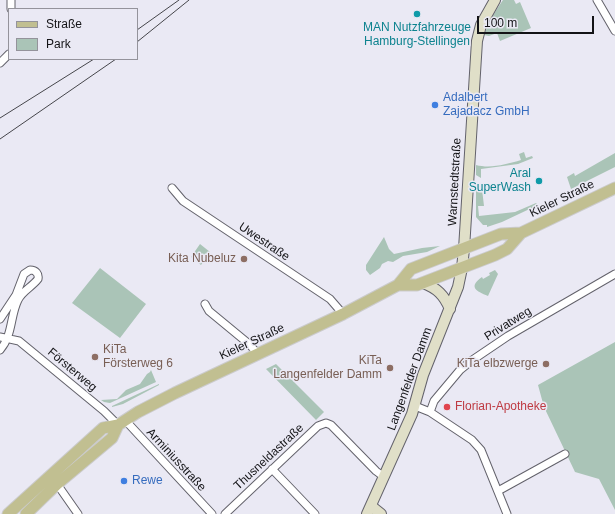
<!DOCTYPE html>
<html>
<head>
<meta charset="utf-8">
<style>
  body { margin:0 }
  #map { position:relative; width:615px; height:514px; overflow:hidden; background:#eae9f4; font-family:Arial,sans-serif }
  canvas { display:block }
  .legend { position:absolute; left:8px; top:8px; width:130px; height:52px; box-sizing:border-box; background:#eae9f4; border:1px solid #94939b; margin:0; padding:5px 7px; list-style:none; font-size:12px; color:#131316 }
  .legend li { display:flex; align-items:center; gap:8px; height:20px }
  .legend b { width:20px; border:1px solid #94939b }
  .scale { position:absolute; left:477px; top:16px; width:117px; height:18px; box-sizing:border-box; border:2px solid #131316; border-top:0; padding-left:5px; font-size:12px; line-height:14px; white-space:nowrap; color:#131316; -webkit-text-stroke:3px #eae9f4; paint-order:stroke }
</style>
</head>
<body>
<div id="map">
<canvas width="615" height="514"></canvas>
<ul class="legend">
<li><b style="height:5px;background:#c1bf91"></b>Straße</li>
<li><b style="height:11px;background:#aac4b7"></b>Park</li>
</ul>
<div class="scale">100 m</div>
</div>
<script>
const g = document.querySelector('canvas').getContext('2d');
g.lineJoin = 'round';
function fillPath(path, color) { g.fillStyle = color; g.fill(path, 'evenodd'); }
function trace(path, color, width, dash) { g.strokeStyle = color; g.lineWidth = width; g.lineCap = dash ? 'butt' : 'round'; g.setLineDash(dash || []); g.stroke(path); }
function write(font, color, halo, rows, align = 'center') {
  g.font = font + ' Arial,sans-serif'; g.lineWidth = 3; g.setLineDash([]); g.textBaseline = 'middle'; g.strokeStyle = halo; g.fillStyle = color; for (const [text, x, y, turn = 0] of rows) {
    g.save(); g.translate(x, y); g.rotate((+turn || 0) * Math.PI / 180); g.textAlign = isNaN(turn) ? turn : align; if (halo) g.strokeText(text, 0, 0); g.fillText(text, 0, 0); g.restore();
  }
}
fillPath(new Path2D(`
  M503,0H514L516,4L520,2L531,28L500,41L497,33L489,36L484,35C489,22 495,11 503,0Z
  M524,152L526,158L532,156L533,158L518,164L481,169V178L476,175V165C491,169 507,164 521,160L519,154Z
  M615,153V167L571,189L567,177L574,173L575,176Z
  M476,183L482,189L484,206H478L479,216L515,212L536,203L538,205L502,222L487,227V225H483L476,217Z
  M384,237L389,249L394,254L422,248L440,246L427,252L403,256L393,262L388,261L382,264L380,268L370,275L366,270V265Z
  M200,244L210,252L201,265L191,257Z
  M100,268L146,304L120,338L72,303Z
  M495,270L498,274L488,296C476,291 468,287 482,277L483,279L490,275L489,273Z
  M615,342V510L599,479L575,472L544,407L538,385Z
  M276,364L324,412L316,420L266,369Z
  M151,370L156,382L110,403L104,402L101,400L117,399L126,390L140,384L147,374L150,372Z
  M159,384V385L123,404L112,407V406Z`), '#aac4b7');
const street = new Path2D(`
  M11,0V9
  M597,0L615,31
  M0,63L9,54
  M172,188L183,201L330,299L343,314
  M205,304L209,311L249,344L258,354
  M0,319L16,295L24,274L30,270C36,270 39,274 38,279C32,287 22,291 18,300C10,316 13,335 0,350
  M0,337L19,341L104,411L118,425
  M415,406L430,412L472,440L481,450L507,514
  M430,412L434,401L460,370L471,361L508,336L615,274
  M125,420L212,514
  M272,469L315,514
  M57,484L78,514
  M498,491L565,454
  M225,514L318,426L326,423L331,425L376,471L384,477`);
const secondary = new Path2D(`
  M423,283C437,288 444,295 450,309
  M371,506L381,514
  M367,514L412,414L423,375L458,287L462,268L464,249L477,41L481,25L495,0`);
const primary = new Path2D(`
  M398,285H417L495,255L507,249L521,233L615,188
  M8,514L103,428L118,425L138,412L175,393L343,314L398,285L411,269L501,234L521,233
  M26,514L57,484L112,438L118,425`);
trace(street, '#63626b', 9);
trace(secondary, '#63626b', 12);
trace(primary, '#cbcbcc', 13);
trace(street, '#fff', 7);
trace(secondary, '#e0dfc8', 10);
trace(primary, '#c1bf91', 11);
trace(new Path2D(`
  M137,30L179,0
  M137,42L189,0
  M0,118L94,59
  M0,139L116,59`), '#45454a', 1);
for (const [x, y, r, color] of [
  [417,14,4,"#0f9aa8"],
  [435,105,4,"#3f7fe0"],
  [539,181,4,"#0f9aa8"],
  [244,259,4,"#8d6e63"],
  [95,357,4,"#8d6e63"],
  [546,364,4,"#8d6e63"],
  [390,368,4,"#8d6e63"],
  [447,407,4,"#e0444e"],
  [124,481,4,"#3f7fe0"]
]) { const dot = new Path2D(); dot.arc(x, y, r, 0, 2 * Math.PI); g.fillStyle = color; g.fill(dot); trace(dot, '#eae9f4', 1.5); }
write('12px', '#0d838f', '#eae9f4', [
  ["MAN Nutzfahrzeuge",417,28],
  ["Hamburg-Stellingen",417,42],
  ["Aral",531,174,"right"],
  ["SuperWash",531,188,"right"]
]);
write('12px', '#366cbe', '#eae9f4', [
  ["Adalbert",443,98],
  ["Zajadacz GmbH",443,112],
  ["Rewe",132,481]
], 'left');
write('12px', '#131316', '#eae9f4', [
  ["Warnstedtstraße",455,182,-87],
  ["Kieler Straße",562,199,-26],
  ["Uwestraße",264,242,34],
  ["Privatweg",508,324,-32],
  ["Kieler Straße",252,342,-25],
  ["Försterweg",72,370,40],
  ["Langenfelder Damm",410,379,-70],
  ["Thusneldastraße",269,457,-43],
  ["Arminiusstraße",176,460,47]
]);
write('12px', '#785e54', '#eae9f4', [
  ["Kita Nubeluz",236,259],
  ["KiTa",103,350,"left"],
  ["Försterweg 6",103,364,"left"],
  ["KiTa",382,361],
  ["Langenfelder Damm",382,375],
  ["KiTa elbzwerge",538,364]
], 'right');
write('12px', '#be3a42', '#eae9f4', [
  ["Florian-Apotheke",455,407]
], 'left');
</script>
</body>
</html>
